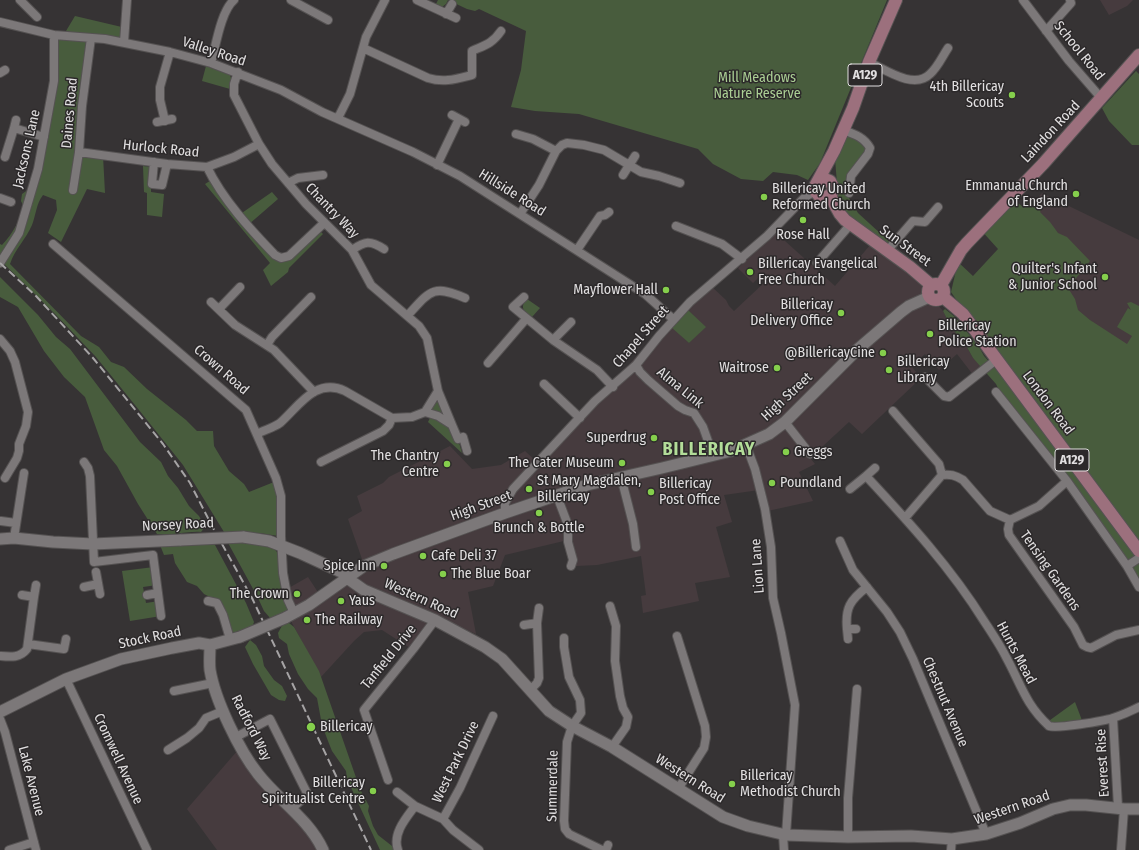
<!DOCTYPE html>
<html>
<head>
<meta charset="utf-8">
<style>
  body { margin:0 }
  canvas { display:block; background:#363334 }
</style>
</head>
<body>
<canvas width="1139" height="850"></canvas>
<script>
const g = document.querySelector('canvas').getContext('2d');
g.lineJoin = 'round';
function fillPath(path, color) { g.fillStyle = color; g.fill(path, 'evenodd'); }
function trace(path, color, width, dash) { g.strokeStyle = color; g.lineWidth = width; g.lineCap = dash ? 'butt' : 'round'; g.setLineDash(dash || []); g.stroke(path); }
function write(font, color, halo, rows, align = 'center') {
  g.font = font + ' "Fira Sans Condensed",sans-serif'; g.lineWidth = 3; g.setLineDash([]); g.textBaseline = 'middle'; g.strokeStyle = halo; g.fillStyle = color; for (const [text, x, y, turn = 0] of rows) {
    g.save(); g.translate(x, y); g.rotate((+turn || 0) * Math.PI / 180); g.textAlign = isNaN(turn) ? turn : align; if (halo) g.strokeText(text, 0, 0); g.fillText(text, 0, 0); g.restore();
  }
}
fillPath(new Path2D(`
  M1100,0H1133L1127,6L1109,15Z
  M1042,193L1139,240V359L1057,294L1024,208L1035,201Z
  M775,234L785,241L835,286L871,244L922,282L928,291V294L943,311L952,329L963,340L973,358L984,369L974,376L957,354L939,370L925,354L911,366L921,378L862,434L849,422L810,458L815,464L799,472L813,501L763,512L759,490L724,495L732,522L716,527L730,577L695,583L699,601L643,613L641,596L646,595L641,556L597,565L576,566L568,540L505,555L493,586L468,592L476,634L435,616L410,648L382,630L364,632L354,641L321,677L292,623L287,589L308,577L323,600L350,576L362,559L348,519L362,511L357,496L383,483L389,477L450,446L472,469L501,465L525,451L538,463L645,347L666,321L689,343L705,327L688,310L712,287L726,300L729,306L734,311L766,281L760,276L753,283L738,268Z
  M238,750L282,800L313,841L317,850H217L187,809Z`), '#463b3e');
fillPath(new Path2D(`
  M438,0H887L820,163L808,180L797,175L773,172L763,181L741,179L713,164L698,149L579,114L535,111L511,107L521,70L526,31L479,9L475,11L467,9L448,0L446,4L442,7L436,4Z
  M75,16L126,28L124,42L91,38L79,152L103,156L105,193L87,189L61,242L48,233L57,210L56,200L43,195C36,204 36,215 32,225C26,239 15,249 10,264L81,336L99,347L111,362L124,367L147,389L186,420L197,431H213L214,446L229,471L244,484L249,492L274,482L278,494V536L260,533L224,532L183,465L139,410L96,357L56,315L0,260V244L2,245C13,233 20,221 23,205L21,201L22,194L29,189L39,165L52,98L54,35L63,36Z
  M206,66L230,75L232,81L230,89L202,81Z
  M1136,71L1139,74V145H1132L1109,121L1102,108Z
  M844,131L870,148L851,176L849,198L858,213L893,245L891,247L841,209L838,195L835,159Z
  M143,166L151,167V192L164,194L162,217L147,215V193L144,192Z
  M213,179L239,215L272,192L278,199L248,225L281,258L318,229L323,234L289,268L288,272L271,286L263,270L270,263L205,184Z
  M1011,197L1024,208L1027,203L1031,204L1035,201L1042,208L1040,212L1050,222L1058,233L1067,237L1090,261L1068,288L1075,299L1078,310L1090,320L1127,344L1132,336L1117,327L1128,308L1131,310L1127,303L1131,302L1139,306V587L1003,398L996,384L973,358L963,340L952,329L943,311L945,309L955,317L979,347L984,356L1001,375L1004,369L951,292L958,262L973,276L998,249L980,229Z
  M0,277L38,315L56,337L70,349L140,442L161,462L168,476L178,488L189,506L199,516L205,527L201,532C186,531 172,536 157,534L138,504L117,466L104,450L85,397L64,377L44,351L18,307L0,297Z
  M527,299L540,308L532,317C524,311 519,308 527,299Z
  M688,310L706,327L689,343L671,327Z
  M438,391L458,439L462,453L428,422L432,414L425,412Z
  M211,541L215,545L246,603L254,622L251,630L245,633L238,631L229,635L212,598L204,594L197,586L187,582L175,563L173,554L164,555L160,545Z
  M227,541L269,542L280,556L291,614L271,619L264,611L258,598Z
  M154,567L157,585L143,587L146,603L159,601L161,616L130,621L122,571Z
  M289,623L294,627L319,671L360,789L369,806L368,811L373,826L378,835L392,846L395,850H380L347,779L346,771L332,751L328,741L322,725L317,698L308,689L298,674L289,654L287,644L279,638L278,633L283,624Z
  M250,640L256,645L262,656L264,666L274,680L282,686L287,696L285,701L279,700L271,695L253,664L245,647Z
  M1075,702L1083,723H1046Z`), '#485c3d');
const street = new Path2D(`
  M20,0L37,17
  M291,0L328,20
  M417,0L456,18
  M1023,0L1069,61L1102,99
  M446,14L452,4
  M0,22L54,35L105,39L170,52L211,63L281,90L322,112L413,152L460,176L645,294L673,319
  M1046,31L1071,3L1070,0
  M124,42L127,0
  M363,48L428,78C444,83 456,79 472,75V51C485,45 492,44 501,31
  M869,62C886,70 914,90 930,74C938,67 942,57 948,48
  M211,63C216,45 221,11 234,0
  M238,72L234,84V95L259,144L272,164L306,204L352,250L371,285L419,326L427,338L438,391L452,425
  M0,73L5,70
  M452,115L465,122
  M338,118L350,94L366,37L385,0
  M165,121L160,100V87L170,52
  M157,122L172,119
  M14,128L16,120
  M843,130C854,134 864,137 870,148L868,154L851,176L849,193
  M516,134L533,139L556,151
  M79,152L167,164L207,167L234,157L259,144
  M5,157L14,128L44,137
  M154,162L152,184L162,185L167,164
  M437,165L459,119
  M207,167C223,200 250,229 275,255L281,258L289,256L324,223
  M623,175L635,156
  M288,183L298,178L323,175
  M73,190L79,152L82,106L91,38
  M0,198L11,202
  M520,214L539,185L556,151L562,145L567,143L584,145L604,150L641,172L659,176L680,183
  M676,226L722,244L742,259
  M53,244L246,410L276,478L281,496V536L283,573L288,600L294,613
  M352,250C365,241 370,240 384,249
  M577,250L600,216L605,215L609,212
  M887,251L913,221L925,222L938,207
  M0,263L19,233L38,169L54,81V35
  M817,263L850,225
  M524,297L513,307L553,340L597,370L613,387
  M211,302L235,325L274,350L314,392
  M219,309L240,287
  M408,315C430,291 433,284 465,298
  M0,339L10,351L15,362L28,412L26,426L19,444V451L17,458L5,478
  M553,340L571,322
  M267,345L272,337L311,297
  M488,363L526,319
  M636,365L640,372L648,380L678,406L685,410L694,413L703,427L713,455
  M925,377L944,396L949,397L996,360
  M544,384L580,418
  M996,392L1067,481L1127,566L1139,587
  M893,411L939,464L942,475C950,474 955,475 963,480L990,511L1010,520L1008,529L1009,535L1074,627L1083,645L1087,647L1091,648L1116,635L1139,630
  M425,412L438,416L452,425L458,439L463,437L467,451
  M425,412L438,391
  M785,422L810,454
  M257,434C264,430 273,428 280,423C299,406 316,377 345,391L392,418L412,417L425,412
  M746,445L755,469L765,509L771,547L773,598L781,633L795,705L786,835
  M84,462L88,468L90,476L94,562L153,555L161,616
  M321,462L383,431L389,425L392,418
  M866,476L875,468
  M621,477L633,524L636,547
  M850,489L866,476C909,522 951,568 984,621C992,633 1000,645 1006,657C1021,684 1025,704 1049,726C1056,729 1104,721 1113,718C1122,715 1131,711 1139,707
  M557,496L568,525V542L573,560L571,566
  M505,513V503L513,489L595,401L636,365L659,336L690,302L767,236L804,198L815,191
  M905,518L942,475
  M1010,520L1039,506L1067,481
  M1,521L16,523
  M14,538L24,473
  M840,541L853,570L887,612L900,632L913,659L986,834
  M1127,566L1139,558
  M96,572L100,594
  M84,587L98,584
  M147,595L158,593
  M34,597L36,585
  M208,601L217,603L223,615L230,639
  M610,606L616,626L615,661L620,696L623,708L628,717L626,727L612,747
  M524,625L537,623
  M847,629L848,639
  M856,629H847C845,608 850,600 867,587
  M677,636L705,726L706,737L704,748L678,789
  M564,638V647L569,677L580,700L581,713L572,726L567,742L564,821L565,829L569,834L602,850
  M28,644L64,649L66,639
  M0,656C11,657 20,658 27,649L34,597L22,595
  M66,679L147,850
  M530,690L537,683L539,678L537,623L539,608
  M174,691L213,683
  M1113,718L1118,807
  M0,719L5,732L36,850
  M236,737L270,719L308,795L291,809
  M168,750L187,738L199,728L206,718L223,711
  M388,780L364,710L414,648L435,620
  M397,792L415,806L443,819L453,830L479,850
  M443,819L460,788L493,716
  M783,835L784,850
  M848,837V798L857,689
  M9,850L34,842
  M398,850C392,834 406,818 415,806
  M606,850L608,845
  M951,850L952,839
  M1121,850L1124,809`);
const secondary = new Path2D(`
  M243,537L269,541L300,553L350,576
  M0,539L14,538L53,542L93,544L181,540
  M347,578L364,590L435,620L485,647L502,659L549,711L572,726L612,747L723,817L748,826L786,835L848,837L911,836L952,839L986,834L1020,823L1053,809L1070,805H1086L1124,809H1139
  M285,618L309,605L364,566L393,554L505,513L587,485L662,468L731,451L769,434L785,422L858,349L901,312L909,306L929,297
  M210,645C210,653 209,662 210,670C215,700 239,750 258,774C278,800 309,819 323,850
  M0,712L66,679L121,659L172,648L199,643L210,645L240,637`);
const primary = new Path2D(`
  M818,181L825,179L830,181L834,189L830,196L820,197L815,191V186L834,151L853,108L869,62L896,0
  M830,196L840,214L845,220L910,267L931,285
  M928 292a8 8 0 1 1 16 0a8 8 0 1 1-16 0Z
  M941,285L961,250L967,243L1043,164L1139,55
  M943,297L963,314L1139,551`);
trace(street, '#555252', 10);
trace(secondary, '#555252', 13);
trace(primary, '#555252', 14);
trace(street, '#7c7879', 8);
trace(secondary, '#7c7879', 11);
trace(primary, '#9c707d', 12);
trace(new Path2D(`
  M0,263L36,296L93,358L163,444L190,483L212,526L252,598L371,850`), '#a6a4a5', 2, [8, 4]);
const secondaryBridge = new Path2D(`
  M181,540L243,537
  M240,637L285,618`);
trace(secondaryBridge, '#555252', 13, []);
trace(secondaryBridge, '#7c7879', 11);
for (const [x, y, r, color] of [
  [1012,95,4,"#85cf4c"],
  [1076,194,4,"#85cf4c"],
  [764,197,4,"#85cf4c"],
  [803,220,4,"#85cf4c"],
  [750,272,4,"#85cf4c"],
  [1105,277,4,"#85cf4c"],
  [666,290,4,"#85cf4c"],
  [841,313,4,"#85cf4c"],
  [930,334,4,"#85cf4c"],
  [883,353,4,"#85cf4c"],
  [777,368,4,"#85cf4c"],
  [889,370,4,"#85cf4c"],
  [654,438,4,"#85cf4c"],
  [786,452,4,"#85cf4c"],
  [622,463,4,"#85cf4c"],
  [447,464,4,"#85cf4c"],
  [772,483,4,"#85cf4c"],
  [529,489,4,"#85cf4c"],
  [651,492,4,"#85cf4c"],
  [539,513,4,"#85cf4c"],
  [423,556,4,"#85cf4c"],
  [384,566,4,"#85cf4c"],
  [443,574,4,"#85cf4c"],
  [297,594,4,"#85cf4c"],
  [341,601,4,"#85cf4c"],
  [307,620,4,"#85cf4c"],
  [311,727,5,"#85cf4c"],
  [732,784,4,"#85cf4c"],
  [373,791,4,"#85cf4c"]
]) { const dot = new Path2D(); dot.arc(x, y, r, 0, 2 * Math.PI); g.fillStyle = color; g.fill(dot); trace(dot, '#2c292a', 1.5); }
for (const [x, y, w] of [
  [865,75,34],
  [1072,460,34]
]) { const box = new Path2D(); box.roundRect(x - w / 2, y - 11, w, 22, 3); g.fillStyle = '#2c292a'; g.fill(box); trace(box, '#e1dfe0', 1); }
write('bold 13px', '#e1dfe0', null, [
  ["A129",865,75],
  ["A129",1072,460]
]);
write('14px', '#e1dfe0', '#2c292a', [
  ["School Road",1079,51,51],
  ["Valley Road",214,52,18],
  ["Daines Road",70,113,-85],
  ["Laindon Road",1051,132,-47],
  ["Jacksons Lane",27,149,-77],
  ["Hurlock Road",161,149,6],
  ["Hillside Road",512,193,32],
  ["Chantry Way",332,211,46],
  ["Sun Street",905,246,36],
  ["Chapel Street",641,337,-49],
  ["Crown Road",221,370,41],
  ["Alma Link",680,388,39],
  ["High Street",787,397,-43],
  ["London Road",1048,403,53],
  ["High Street",481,506,-20],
  ["Norsey Road",178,525,-3],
  ["Lion Lane",758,566,-94],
  ["Tensing Gardens",1050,571,55],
  ["Western Road",421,599,24],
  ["Stock Road",150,638,-12],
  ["Hunts Mead",1016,653,62],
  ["Tanfield Drive",389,657,-51],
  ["Chestnut Avenue",945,702,67],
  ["Radford Way",251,728,63],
  ["Cromwell Avenue",118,759,65],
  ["West Park Drive",456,762,-64],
  ["Everest Rise",1103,763,-93],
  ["Western Road",690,779,32],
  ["Lake Avenue",31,781,76],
  ["Summerdale",553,786,-89],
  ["Western Road",1012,808,-19]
]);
write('14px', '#abcf94', '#2c292a', [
  ["Mill Meadows",757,78],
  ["Nature Reserve",757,94]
]);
write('14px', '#e1dfe0', '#2c292a', [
  ["4th Billericay",1004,87,"right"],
  ["Scouts",1004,103,"right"],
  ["Emmanual Church",1068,186,"right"],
  ["of England",1068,202,"right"],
  ["Billericay United",772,189],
  ["Reformed Church",772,205],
  ["Rose Hall",803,235,"center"],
  ["Billericay Evangelical",758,264],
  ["Free Church",758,280],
  ["Quilter's Infant",1097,269,"right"],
  ["& Junior School",1097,285,"right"],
  ["Mayflower Hall",658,290,"right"],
  ["Billericay",833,305,"right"],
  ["Delivery Office",833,321,"right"],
  ["Billericay",938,326],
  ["Police Station",938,342],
  ["@BillericayCine",875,353,"right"],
  ["Billericay",897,362],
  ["Library",897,378],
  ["Waitrose",769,368,"right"],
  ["Superdrug",646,438,"right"],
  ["Greggs",794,452],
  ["The Chantry",439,456,"right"],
  ["Centre",439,472,"right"],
  ["The Cater Museum",614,463,"right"],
  ["St Mary Magdalen,",537,481],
  ["Billericay",537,497],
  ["Poundland",780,483],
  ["Billericay",659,484],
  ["Post Office",659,500],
  ["Brunch & Bottle",539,528,"center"],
  ["Cafe Deli 37",431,556],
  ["Spice Inn",376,566,"right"],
  ["The Blue Boar",451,574],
  ["The Crown",289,594,"right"],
  ["Yaus",349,601],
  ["The Railway",315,620],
  ["Billericay",320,727],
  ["Billericay",740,776],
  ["Methodist Church",740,792],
  ["Billericay",365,783,"right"],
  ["Spiritualist Centre",365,799,"right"]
], 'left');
g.letterSpacing = '1px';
write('bold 18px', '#b3dd99', '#2c292a', [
  ["BILLERICAY",709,450]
]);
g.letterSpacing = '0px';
</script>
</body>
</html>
